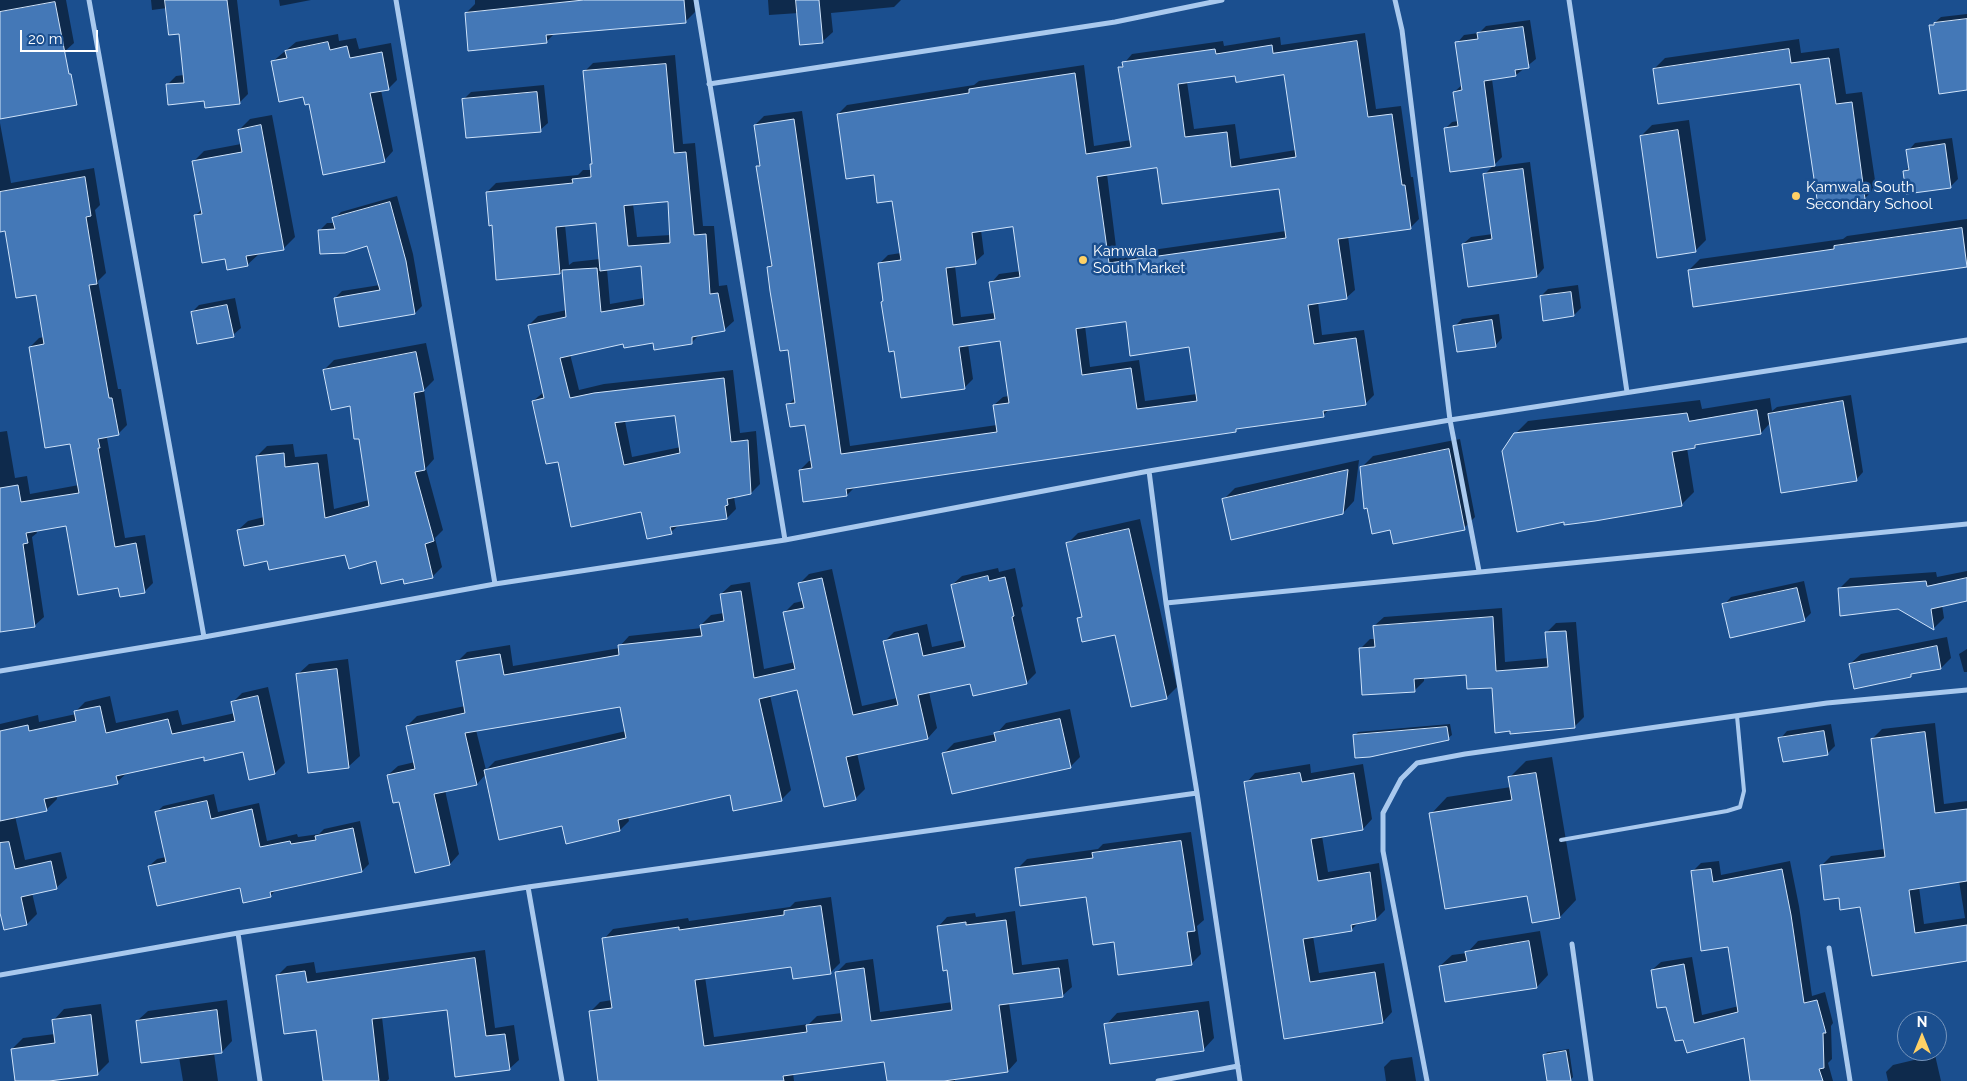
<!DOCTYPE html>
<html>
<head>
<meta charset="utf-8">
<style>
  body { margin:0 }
  #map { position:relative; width:1967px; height:1081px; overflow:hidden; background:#1b4f8f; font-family:Raleway,sans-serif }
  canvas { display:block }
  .north { position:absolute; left:1897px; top:1011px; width:50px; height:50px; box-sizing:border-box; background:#1b4f8f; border:1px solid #7695bc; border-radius:50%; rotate:0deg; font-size:14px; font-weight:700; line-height:20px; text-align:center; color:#fff }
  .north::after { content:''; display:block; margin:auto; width:18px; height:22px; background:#ffd166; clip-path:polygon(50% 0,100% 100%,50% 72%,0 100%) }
  .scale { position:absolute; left:20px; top:30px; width:78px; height:22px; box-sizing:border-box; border:2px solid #fff; border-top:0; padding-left:6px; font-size:15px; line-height:18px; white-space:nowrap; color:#fff; -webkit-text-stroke:4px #1b4f8f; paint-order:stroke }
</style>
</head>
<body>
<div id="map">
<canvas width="1967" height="1081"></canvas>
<div class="north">N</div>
<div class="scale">20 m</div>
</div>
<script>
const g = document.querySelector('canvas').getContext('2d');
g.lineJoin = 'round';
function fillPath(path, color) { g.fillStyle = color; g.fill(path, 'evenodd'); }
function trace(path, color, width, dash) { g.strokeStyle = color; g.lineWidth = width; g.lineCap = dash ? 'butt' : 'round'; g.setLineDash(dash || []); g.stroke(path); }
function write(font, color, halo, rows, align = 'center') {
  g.font = font + ' Raleway,sans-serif'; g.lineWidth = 5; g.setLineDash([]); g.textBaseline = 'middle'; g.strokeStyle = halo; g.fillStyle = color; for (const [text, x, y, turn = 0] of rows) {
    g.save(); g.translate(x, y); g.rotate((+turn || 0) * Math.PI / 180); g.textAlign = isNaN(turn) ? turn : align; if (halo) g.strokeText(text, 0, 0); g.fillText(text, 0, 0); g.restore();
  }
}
fillPath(new Path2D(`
  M0,0H66L74,43L64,52L0,54Z
  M151,0H237L248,94L239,103L167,85L176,76L184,75L180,33L167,8L152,10Z
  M279,0H311L280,6Z
  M475,0H694L695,12L686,21L555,33L546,42L466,13L475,4Z
  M768,0H901L894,7L831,13L833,32L823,41L802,43L799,13L769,15Z
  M1967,14V88L1931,26L1941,17Z
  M1530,20L1536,59L1516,75L1492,79L1502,157L1495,164L1445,129L1452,122L1458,121L1454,92L1462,85L1457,43L1464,35L1479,33L1486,26Z
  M1365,33L1376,109L1401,106L1411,177H1413L1419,219L1410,228L1348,236L1355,290L1346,298L1318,302L1322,335L1364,330L1374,395L1365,404L1330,409L1323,415L1239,428L1236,430L855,487L847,495L800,470L809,461H812L807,423L788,405L796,397L789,349L768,268L772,263L757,167L761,163L755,125L764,116L802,111L850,446L997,425L994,405L1003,397L1009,396L1001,339L968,344L973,379L964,388L895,350L884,300L880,263L888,255L901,253L893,200L875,173L838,114L847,105L974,85L979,81L1084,65L1094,146L1131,140L1120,68L1132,54L1223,41L1224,46L1280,37L1281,45ZM1285,74L1296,150L1240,159L1235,124L1194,129L1187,82L1236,75ZM1158,167L1280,188L1286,231L1117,255L1107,174ZM1014,226L1021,271L999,274L991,283L995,313L961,317L955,266L975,262L984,254L981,230ZM1127,320L1190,346L1197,394L1145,401L1139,360L1090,367L1085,326Z
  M338,34L339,41L356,38L359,49L391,43L397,80L388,89L381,90L393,151L384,161L310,103L272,62L296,42Z
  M1799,39L1801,53L1839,48L1846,94L1862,92L1876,187L1865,198L1801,82L1654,69L1665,58Z
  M675,55L683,144L695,143L703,226H714L719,286L727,285L734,321L724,330L699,335L692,342L654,341L624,343L570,354L579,390L604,384L733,370L740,433L756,431L760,484L751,493L734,497L736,509L727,518L679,525L671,532L642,511L559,460L533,401L544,392L529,325L538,316L567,310L563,270L560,273L493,224L487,192L496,183L578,175L583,170H592L591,165L593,163L584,72L593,63ZM669,201L671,235L637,237L633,204ZM597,222L600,259L573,262L569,265L565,225ZM642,265L644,298L610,304L607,269ZM676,415L681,447L632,457L625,421Z
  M544,85L548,123L540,130L463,100L471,92Z
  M272,115L295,237L283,249L259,254L247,265L226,257L196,215L202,209L193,162L204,151L241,144L239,130L250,119Z
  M1689,120L1706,240L1695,251L1641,136L1652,125Z
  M0,123L11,183L94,168L100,205L95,210L106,273L98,281L118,389H121L127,425L118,434L108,436L107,438L125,538L145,535L153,583L144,592L119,587L67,525L36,530L37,533L32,537L44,617L34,626L0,631V432L7,431L15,478L27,476L30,494L79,485L71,442L30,347L39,338L44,337L37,293L6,229L0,230Z
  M1952,138L1958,179L1951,186L1904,172L1910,166L1908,151L1915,143Z
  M1530,162L1544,268L1537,276L1463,244L1471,237L1493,234L1484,175L1492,167Z
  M397,196L413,254L422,306L415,313L335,298L342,291L380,285L368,245L320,230L327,223H335L334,219L341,212Z
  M1967,219V266L1694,305L1689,270L1700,259L1843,239L1847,236Z
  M1578,285L1581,308L1574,315L1541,296L1548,289Z
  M235,298L241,328L233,335L192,312L199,305Z
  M1499,314L1502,338L1495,346L1455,326L1462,319Z
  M426,343L434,380L424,390L434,459L426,468L443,530L435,538L442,567L432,577L404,578L377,560L346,554L268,560L238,530L248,521L264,517L257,456L267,446L293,444L295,457L327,454L334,509L369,500L360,438L351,405L324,370L334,360Z
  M1851,395L1863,472L1856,480L1771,422L1761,433L1699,443L1695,447L1687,448L1694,492L1681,505L1515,434L1528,421L1700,400L1702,409L1770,398L1772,411L1777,407Z
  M1460,439L1475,517L1464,528H1391L1362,467L1373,456Z
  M1359,460L1354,501L1343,513L1224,499L1235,488Z
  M1140,519L1177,687L1166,698L1116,634L1079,619L1083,615L1067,544L1078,533Z
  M998,568L999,572L1015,568L1023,606L1021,608L1036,673L1026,683L971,682L929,692L937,728L928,738L857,753L865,789L855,799L798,689L770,695L791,790L781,800L731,794L628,817L629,821L620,830L563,824L486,774L477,784L445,790L459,854L450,864L400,800L388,775L398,766L415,762L407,726L417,716L465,706L458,661L467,652L510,645L513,666L620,648V646L629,636L702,628L701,625L711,615L724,613L721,594L731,585L750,582L764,669L795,662L784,613L794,603L803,601L800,583L809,574L832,569L862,706L897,698L885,641L894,632L927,624L932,647L964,640L952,585L962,576ZM621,706L626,731L495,761L486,770L476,730Z
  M1967,571V600L1942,605L1944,618L1934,628L1898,608L1840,588L1850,578L1936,572L1937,577Z
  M1804,581L1811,613L1804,620L1724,605L1731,597Z
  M1502,608L1505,662L1548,658L1546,633L1556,623L1576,622L1584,717L1574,727L1467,674L1424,677V681L1414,691L1360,649L1370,639H1375L1374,626L1384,617Z
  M1947,637L1951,658L1941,668L1914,672L1910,676L1850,664L1861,654Z
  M1967,649V672H1964L1959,654Z
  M348,659L360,756L348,767L297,675L309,664Z
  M268,687L285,763L275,773L244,751L205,756L127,773L117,782L56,795L57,799L46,810L15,816L25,860L61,852L67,878L56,888L32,893L37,914L27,924L0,913V724L38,715L39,722L76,714L75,712L85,702L110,696L116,723L178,710L182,725L235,713L232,703L242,693Z
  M1070,709L1080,757L1070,767L944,753L954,743L996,734L1006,723Z
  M1935,723L1944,804L1967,801V959L1873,974L1861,906L1840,896L1822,865L1831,856L1885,849L1872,739L1882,729ZM1959,881L1965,918L1924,924L1919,887Z
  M1450,724L1452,735L1448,738L1355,735L1358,732Z
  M1831,724L1835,746L1827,754L1780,739L1787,731Z
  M1552,757L1576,900L1560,917L1431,814L1447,797L1511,787L1509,778L1526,761Z
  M1310,764L1311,773L1363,764L1372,819L1363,829L1322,836L1328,872L1379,863L1385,910L1376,919L1359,922L1351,930L1313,936L1319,973L1384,963L1392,1012L1383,1022L1285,1038L1246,783L1255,773Z
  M214,794L218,812L259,803L267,841L297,834L298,837L319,834L324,829L360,821L369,864L362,871L276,890L270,896L241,886L149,866L157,859L166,857L156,813L163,806Z
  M1191,832L1204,920L1197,926L1201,954L1191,964L1115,940L1087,896L1017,869L1027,859L1098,849L1103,844Z
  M1719,861L1721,875L1790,861L1799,906L1812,996L1825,992L1833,1023L1831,1026L1832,1059L1828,1063L1833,1081H1768L1745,1037L1684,1038L1652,970L1661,962L1692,957L1702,1015L1739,1006L1729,946L1693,871L1701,863Z
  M831,897L840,963L830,973L792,966L705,977L714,1037L809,1024L817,1016L842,1013L836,973L846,963L873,959L880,1012L953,1002L948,969L938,927L947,917L975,913L976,917L1015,911L1022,965L1068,959L1072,987L1062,996L1009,1003L1017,1061L1008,1071L955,1078V1081H893L885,1060L793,1073L794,1081H599L590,1012L600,1002L612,1000L604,939L613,929L688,918L689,921L790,907L795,902Z
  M1540,931L1548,975L1537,987L1440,966L1452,955L1467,953L1478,941Z
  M485,950L495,1028L514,1025L519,1060L509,1069L448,1009L382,1017L389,1079L387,1081H324L317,1028L278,975L287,966L314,962L316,973Z
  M227,1000L232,1041L222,1052L214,1053L218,1081H183L179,1057L137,1021L148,1011Z
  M1209,1001L1214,1038L1203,1050L1106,1025L1117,1013Z
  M101,1004L109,1062L98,1073L39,1081H16L12,1049L23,1038L55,1034L53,1021L64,1009Z
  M1569,1049L1573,1077L1570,1080L1548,1081L1544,1056L1547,1052Z
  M1935,1055L1941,1081H1888L1886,1072L1893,1065Z
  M1412,1057L1416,1081H1386L1384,1067L1391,1060Z`), '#0007');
const building = new Path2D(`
  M165,0H227L240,104L205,108L204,101L168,105L166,84L184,83L179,34L169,35Z
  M584,0H684L686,23L546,35L547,43L468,51L465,13Z
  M796,0H819L823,43L800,45Z
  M55,2L69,74H71L77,105L0,119V12Z
  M1967,19V90L1939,94L1929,25H1934V23Z
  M1523,27L1529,68L1515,70L1516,76L1484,81L1495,166L1450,172L1444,128L1458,126L1453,92L1462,90L1455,42L1478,39L1477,33Z
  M1357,41L1368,117L1392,114L1402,185H1405L1411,229L1338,239L1347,299L1308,305L1314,344L1356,338L1366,405L1323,411L1324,417L1236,429V432L846,489L847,496L803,502L799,470L812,468L805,425L790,427L786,404L795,403L788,350L780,351L770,291L767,267L772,266L756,166H760L754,125L794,119L841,454L997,432L993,405L1009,403L1000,341L959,347L965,389L901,398L894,351L889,352L881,302L883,301L878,263L901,260L892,201L877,203L874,175L846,179L837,114L969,93V89L1075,73L1086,154L1131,147L1118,67H1123L1122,62L1215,49L1216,54L1272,45L1273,53ZM1284,75L1296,157L1231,167L1227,132L1185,137L1178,84L1235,76L1236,82ZM1157,168L1162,204L1279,189L1286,238L1109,263L1097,177ZM1013,227L1020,277L989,282L995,319L953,325L946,268L976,264L972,233ZM1126,322L1130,356L1189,347L1197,401L1137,409L1131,368L1082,375L1076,329Z
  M328,42L330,50L347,46L350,58L382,52L389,90L370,93L385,162L323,175L309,104L305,105L303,97L279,102L271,61L287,58L285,51Z
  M1789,49L1791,63L1829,58L1836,104L1852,102L1865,199L1818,206L1800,84L1658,104L1653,69Z
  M666,64L674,153L686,152L694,235L706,234L710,294L718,293L725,331L692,337V344L654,350L653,343L624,348L623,344L560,358L570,398L594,393L724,378L731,442L748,440L751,494L727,499L728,505L725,506L727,519L670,527L672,534L647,539L641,512L571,527L558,462L546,464L532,401L544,398L528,325L566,317L562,270L597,268L601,312L644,305L641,266L600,271L596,223L556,227L560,274L496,280L492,225L489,226L486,192L573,183L572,179L591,177L590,164H592L583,71ZM668,202L670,243L628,246L624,206ZM675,416L680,453L624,465L615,423Z
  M537,92L541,132L466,138L462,99Z
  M261,125L284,250L246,256L248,266L227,270L225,259L202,263L194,215L202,214L192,161L242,152L238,130Z
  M1678,130L1696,252L1657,258L1640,136Z
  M1945,144L1951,188L1906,194L1903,171L1909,170L1906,150Z
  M1523,169L1537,277L1468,287L1462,244L1492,239L1483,174Z
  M85,177L91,216L86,217L97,284L89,285L109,398H112L119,435L98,439L100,448H98L115,547L136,543L145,593L120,597L118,588L78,595L66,526L26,533L28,543L23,544L35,627L0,632V488L18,485L21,502L79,493L70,444L45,448L29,347L44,344L36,295L16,298L5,231L0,232V192Z
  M390,202L406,261L415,314L339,327L334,298L380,290L367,246L345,253L320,254L318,230L335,229L332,218Z
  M1962,228L1967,267L1693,307L1688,270L1834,249V246Z
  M1571,292L1574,316L1543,321L1540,296Z
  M227,305L234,337L197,344L191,312Z
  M1492,320L1496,347L1457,352L1453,326Z
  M416,352L424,391L414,393L425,470L415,472L434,541L425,544L433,578L404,584L403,579L381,584L376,561L349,569L345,555L269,570L267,561L244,566L237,530L264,525L256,456L284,453L285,467L318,463L325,518L369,506L359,439H354L350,406L331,410L323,370Z
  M1843,401L1857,481L1781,493L1768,414Z
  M1757,410L1761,434L1695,445V448L1672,452L1682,506L1595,521L1564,525V522L1517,532L1502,451L1514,433L1687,413L1689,421Z
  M1449,449L1465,530L1393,544L1390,530L1372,534L1367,508L1364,509L1360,467Z
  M1348,470L1343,514L1231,540L1222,499Z
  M1129,529L1167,699L1131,707L1115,635L1082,642L1077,618L1082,617L1066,543Z
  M988,576L989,581L1005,577L1014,616L1012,617L1027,684L973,696L970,684L918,695L928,739L846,757L856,800L824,807L797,690L759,699L782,801L733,811L730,795L618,820L620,831L566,844L562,826L499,840L484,770L626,738L620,707L465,733L477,785L434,794L450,865L415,873L399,802L393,803L387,775L415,769L406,726L465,713L456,661L500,654L504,675L619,655L618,645L702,636L700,625L724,621L720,594L741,591L754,678L795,669L783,612L804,608L798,583L822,578L853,715L898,705L883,641L918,633L923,656L965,647L951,585Z
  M1967,578V601L1931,609L1934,630L1898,609L1840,616L1838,588L1926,581L1927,586Z
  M1797,588L1805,621L1730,638L1722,604Z
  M1493,617L1496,671L1548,667L1545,632L1566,631L1575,728L1510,734V731L1495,733L1492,688L1467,689L1466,675L1414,679L1415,692L1362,695L1359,648L1375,647L1373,626Z
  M1937,646L1941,669L1911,674V677L1854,689L1849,664Z
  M337,669L349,768L308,773L296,674Z
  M258,696L275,774L249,780L243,752L204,761V757L116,776L118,784L44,799L47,811L0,821V731L28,725L29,731L76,721L74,711L100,706L106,733L168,719L172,734L235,721L231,702Z
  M1060,719L1071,768L952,794L942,753L996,741L994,733Z
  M1447,727L1449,740L1370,757L1355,758L1353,735Z
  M1824,731L1828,755L1783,762L1778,738Z
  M1925,732L1935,813L1967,809V881L1909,890L1915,933L1967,925V961L1872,976L1860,907L1840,910L1839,898L1824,900L1820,865L1885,857L1871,739Z
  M1300,773L1302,782L1354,773L1363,830L1311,839L1318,881L1370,872L1376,920L1351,925L1352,931L1303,939L1310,982L1375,972L1383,1023L1284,1039L1244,782Z
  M1536,773L1560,918L1532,923L1527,896L1445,909L1429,813L1512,800L1508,777Z
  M207,801L211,819L252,809L260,847L290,841L291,844L316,840L315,836L353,828L362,872L270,892L271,897L243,903L240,888L157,906L148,866L166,862L155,812Z
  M1181,841L1195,931L1187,932L1192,965L1118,975L1114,942L1093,945L1086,897L1020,906L1015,868L1093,858L1092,853Z
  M9,842L15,869L51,861L57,889L21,897L27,925L4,930L0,913V843Z
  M1711,869L1713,882L1782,869L1791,915L1804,1003L1817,1000L1826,1033H1823L1824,1068L1819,1069L1823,1081H1750L1744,1038L1687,1053L1683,1040L1675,1041L1666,1007L1657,1008L1651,970L1684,964L1694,1023L1738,1012L1728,947L1701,951L1691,871Z
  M821,906L831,974L793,979L791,967L695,980L704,1046L807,1032L806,1025L842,1021L835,972L864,968L871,1021L952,1010L947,970L943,971L937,926L966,922V925L1006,920L1013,974L1059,968L1063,997L999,1005L1008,1072L944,1081H887L884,1062L783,1076L784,1081H598L589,1011L612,1008L602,938L679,927V930L784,915V911Z
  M1529,941L1537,988L1445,1002L1439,966L1467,961L1465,952Z
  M475,958L486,1036L505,1034L510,1070L455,1077L447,1010L372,1019L379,1081H323L316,1030L284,1034L276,975L305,971L307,982Z
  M217,1010L222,1053L141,1063L136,1021Z
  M1198,1011L1204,1051L1110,1064L1104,1024Z
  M91,1015L98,1075L49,1081H15L11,1049L55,1043L52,1020Z
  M1566,1051L1571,1081H1547L1543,1055Z`);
fillPath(building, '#4478b7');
trace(building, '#cfe3fa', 1);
trace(new Path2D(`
  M1561,840L1727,811L1740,807L1744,791L1737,716`), '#a9c9ee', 4);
trace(new Path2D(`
  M89,0L204,637
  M396,0L495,584
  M696,0L785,540
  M1395,0L1402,30L1450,420L1479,571
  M1569,0L1627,392
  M709,84L1115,22L1222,0
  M1149,471L1166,603L1197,793L1240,1081
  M1166,603L1967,524
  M0,671L204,637L495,584L785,540L1149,471L1450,420L1967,340
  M528,887L562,1081
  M238,933L260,1081
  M1572,944L1591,1081
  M1829,948L1850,1081
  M0,975L238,933L528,887L1197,793
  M1158,1081L1238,1066
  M1427,1081L1383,851V813L1401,779L1417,763L1465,754L1827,703L1967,690`), '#a9c9ee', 5);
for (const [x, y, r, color] of [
  [1796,196,5,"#ffd166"],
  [1083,260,5,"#ffd166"]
]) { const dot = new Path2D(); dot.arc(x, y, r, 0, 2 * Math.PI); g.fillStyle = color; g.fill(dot); trace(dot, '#1b4f8f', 2); }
write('15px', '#fff', '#1b4f8f', [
  ["Kamwala South",1806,187],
  ["Secondary School",1806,204],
  ["Kamwala",1093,251],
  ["South Market",1093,268]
], 'left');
</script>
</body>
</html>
